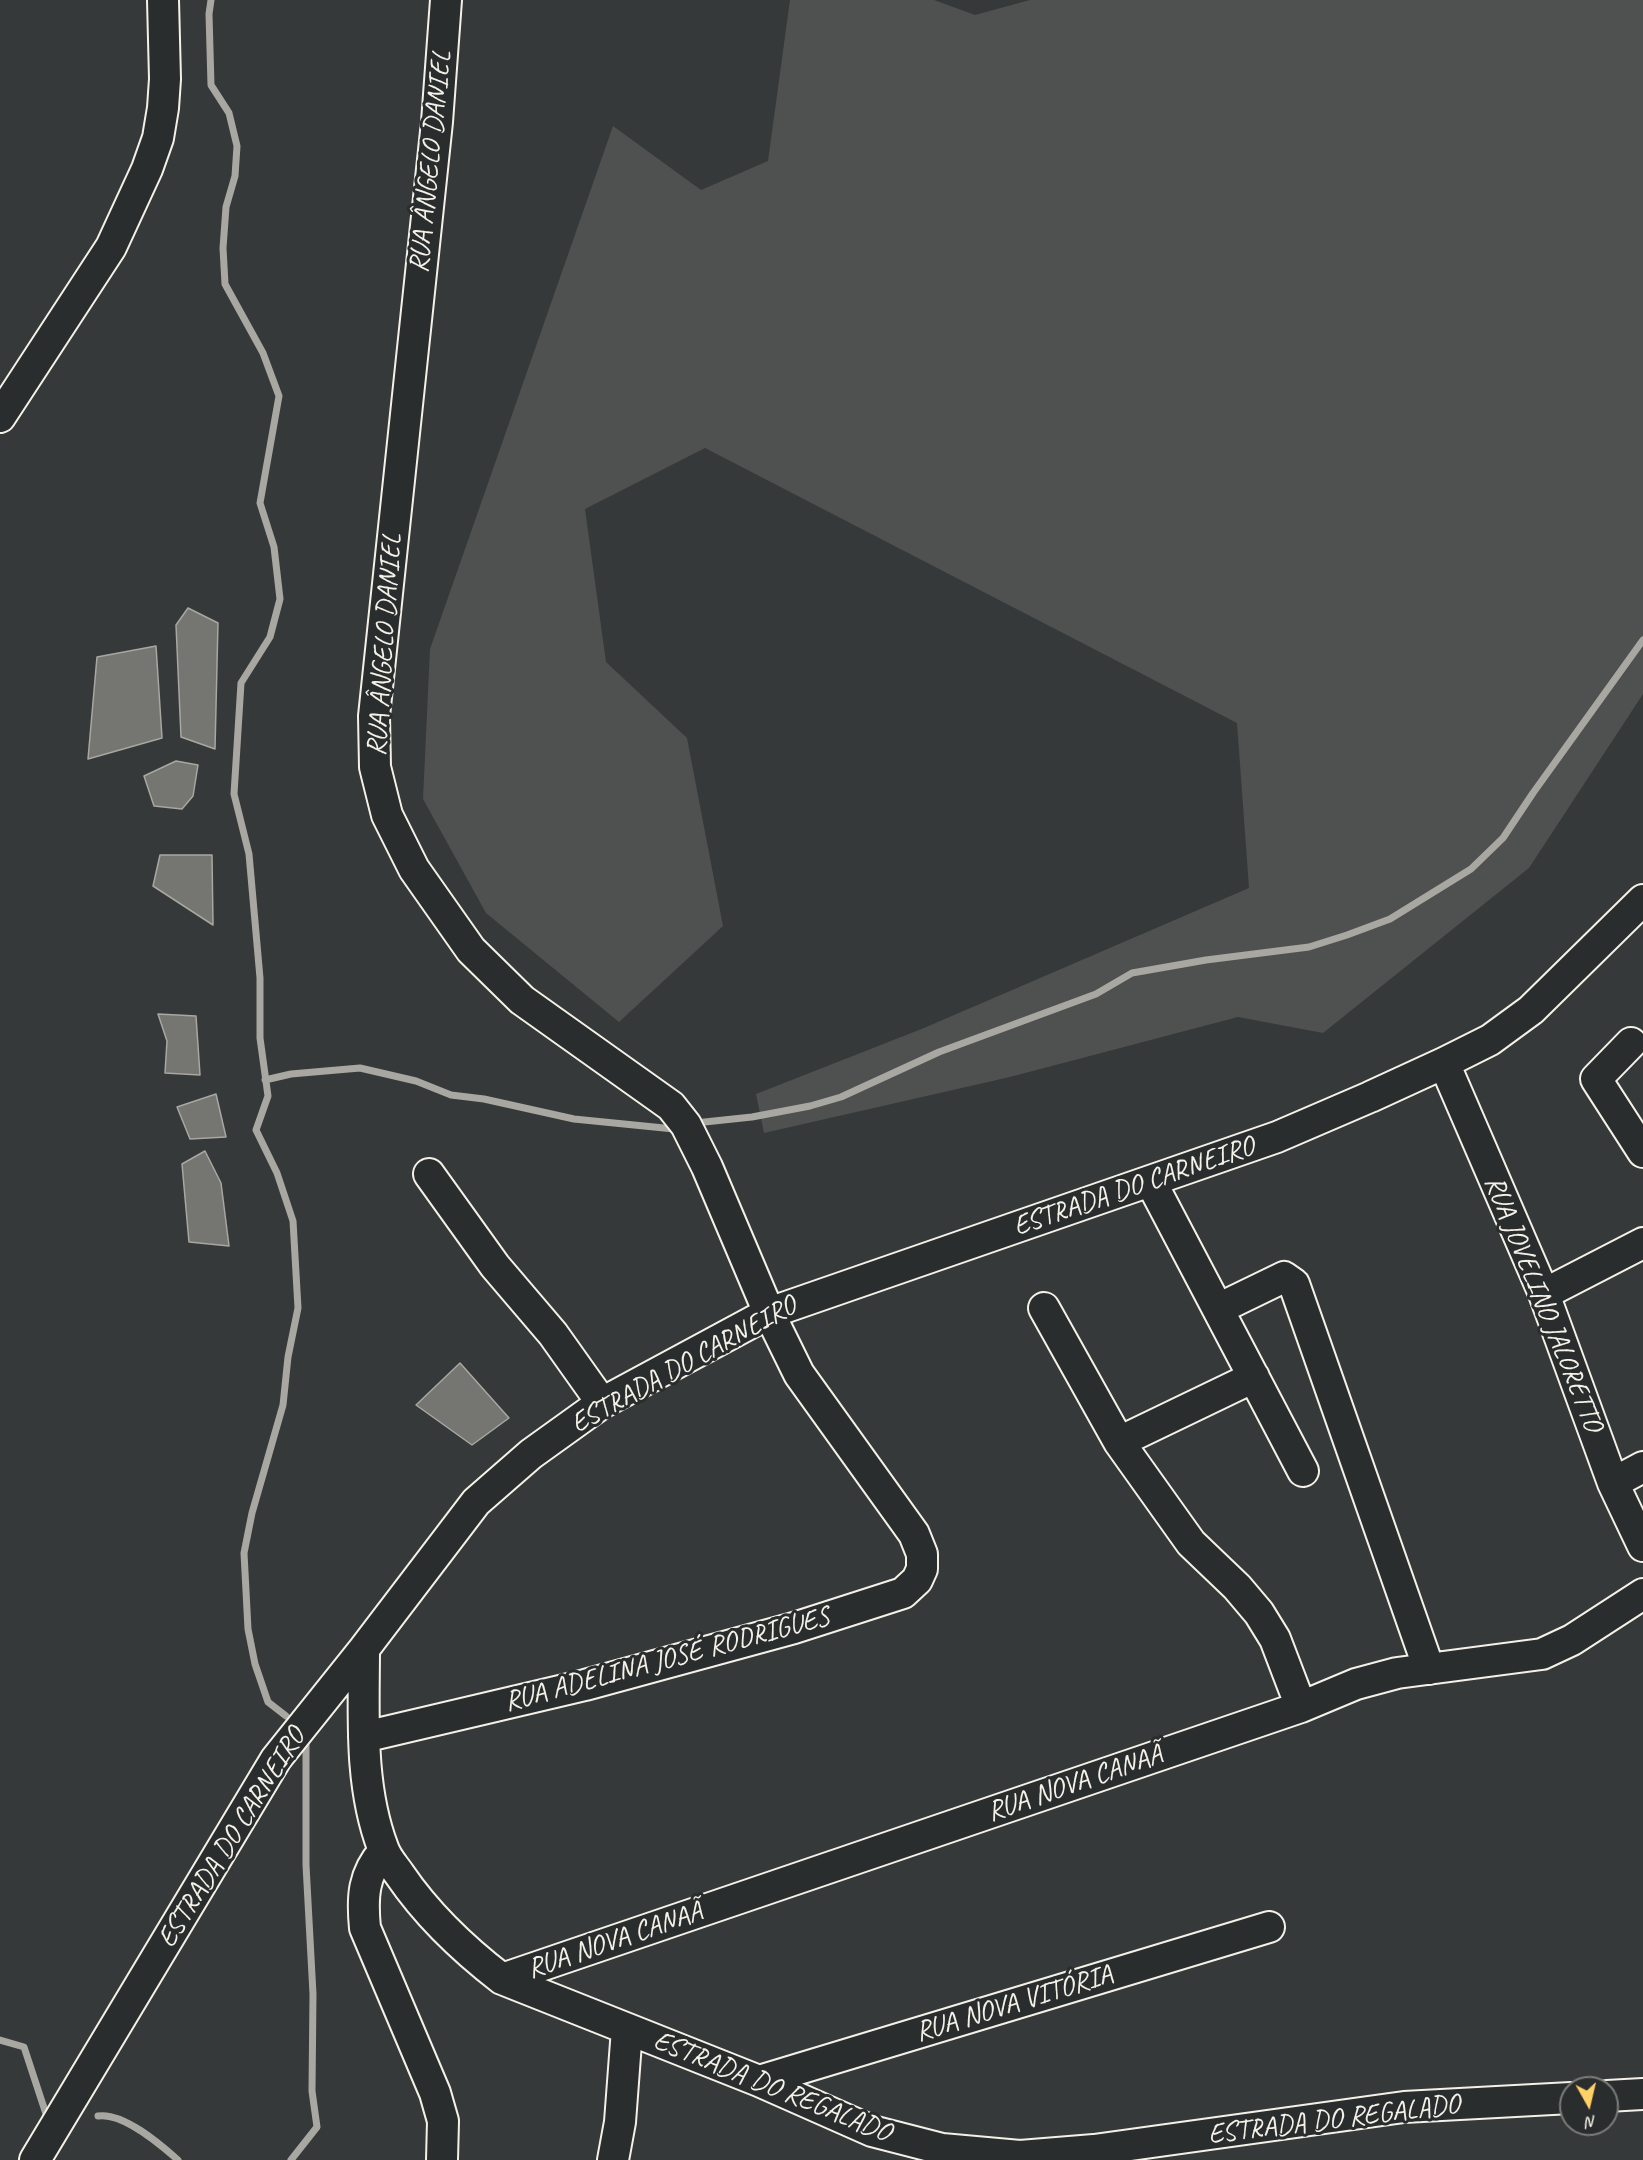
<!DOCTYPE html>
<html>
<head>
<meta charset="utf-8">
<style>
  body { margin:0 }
  #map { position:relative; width:1643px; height:2160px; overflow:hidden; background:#363939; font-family:Caveat,sans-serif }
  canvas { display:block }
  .north { position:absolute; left:1559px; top:2076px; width:60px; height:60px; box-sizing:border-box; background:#2a2d2e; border:2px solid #7b7b78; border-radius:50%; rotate:172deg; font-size:16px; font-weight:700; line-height:24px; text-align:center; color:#f4f1e8 }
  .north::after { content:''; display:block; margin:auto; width:21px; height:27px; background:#ffd166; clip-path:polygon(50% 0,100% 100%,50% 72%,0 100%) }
</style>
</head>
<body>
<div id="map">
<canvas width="1643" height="2160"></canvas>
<div class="north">N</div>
</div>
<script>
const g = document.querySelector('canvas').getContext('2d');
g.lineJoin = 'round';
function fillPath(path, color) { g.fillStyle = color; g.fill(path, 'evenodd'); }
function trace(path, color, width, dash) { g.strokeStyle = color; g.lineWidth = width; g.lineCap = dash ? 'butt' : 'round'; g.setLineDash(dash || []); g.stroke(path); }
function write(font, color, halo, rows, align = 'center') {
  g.font = font + ' Caveat,sans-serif'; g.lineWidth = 6; g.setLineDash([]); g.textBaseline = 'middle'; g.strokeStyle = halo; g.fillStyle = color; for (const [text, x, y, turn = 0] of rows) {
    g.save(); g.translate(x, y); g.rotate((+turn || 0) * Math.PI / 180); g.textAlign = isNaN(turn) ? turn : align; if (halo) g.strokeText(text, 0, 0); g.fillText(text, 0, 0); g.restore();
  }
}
fillPath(new Path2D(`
  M790,0H934L975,15L1030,0H1643V694L1529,868L1323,1033L1238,1017L1010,1077L764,1133L756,1094L924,1028L1249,888L1237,723L705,448L585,509L606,662L687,738L723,926L619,1022L486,913L423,799L430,649L613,126L701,190L768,161Z`), '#4e514f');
const water = new Path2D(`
  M188,608L218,623L215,749L181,737L176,625Z
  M156,646L162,738L88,759L97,657Z
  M176,761L198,765L193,796L182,809L154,806L144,776Z
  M160,855H212L213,925L153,886Z
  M158,1014L196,1016L200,1075L165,1073L167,1041Z
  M216,1094L226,1137L190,1139L177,1107Z
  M205,1151L221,1183L229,1246L189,1242L182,1164Z
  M460,1363L509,1418L472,1445L416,1405Z`);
fillPath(water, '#757572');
trace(water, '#a8a7a1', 1.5);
trace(new Path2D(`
  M211,0L209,14L211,85L229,113L237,146L235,176L226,207L223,248L225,284L263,353L279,396L260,503L274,547L280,599L270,637L241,683L234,794L249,854L260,978V1038L268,1096L256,1130L277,1173L293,1221L298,1308L288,1357L283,1405L252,1513L244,1553L248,1629L255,1664L268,1702L286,1716
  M265,1080L291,1074L360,1068L416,1081L451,1095L484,1099L574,1119L674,1129
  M695,1123L752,1117L810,1106L841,1097L939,1052L1096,994L1132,973L1206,960L1309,947L1347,935L1390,919L1471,869L1503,838L1533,793L1643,640
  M0,2040L24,2047L48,2120
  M98,2116C123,2112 160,2144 178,2160
  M291,2160L317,2127L312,2091L313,1994L306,1865V1738`), '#a8a7a1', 7);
const minor = new Path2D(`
  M0,417L111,247L147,169L158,138L163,108L165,79L163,0
  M1631,1043L1596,1079L1643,1152
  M1444,1063L1544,1294L1613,1483L1643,1546
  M429,1174L495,1266L553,1334L602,1403
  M1151,1182L1303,1471
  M1544,1294L1643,1243
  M1044,1308L1119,1442L1191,1543L1237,1587L1259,1613L1275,1639L1301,1707
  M1218,1309L1284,1277L1294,1284L1429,1669
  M1119,1442L1254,1377
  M1613,1483L1643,1467
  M364,1649C364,1715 359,1785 383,1848C386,1858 394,1866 400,1875C428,1916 463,1949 502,1979L759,2081L872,2131L942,2149L1020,2156L1094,2150L1404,2107L1571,2098
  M364,1737L585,1685L794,1628L903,1593L917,1580L922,1569V1554L914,1534L799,1374L769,1313L707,1167L686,1125L671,1106L522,1000L471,950L414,869L387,815L375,767L374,716L437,122L446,0
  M384,1851C363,1874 362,1897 365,1928L435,2093L443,2121L442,2160
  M502,1979L1301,1707L1356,1684L1397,1673L1542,1654L1572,1640L1643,1594
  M759,2081L1269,1927
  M1607,2096L1643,2094
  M35,2160L276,1759L364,1649L476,1502L531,1454L602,1403L769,1313L1277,1137L1370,1097L1444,1063L1490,1040L1531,1010L1643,900
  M613,2160L620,2122L627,2029`);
trace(minor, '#f4f1e8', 34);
trace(minor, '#2a2d2e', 30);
write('28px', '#f4f1e8', '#2a2d2e', [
  ["RUA ÂNGELO DANIEL",431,162,-84],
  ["RUA ÂNGELO DANIEL",385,645,-86],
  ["ESTRADA DO CARNEIRO",1134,1187,-19],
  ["RUA JOVELINO JALORETTO",1543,1304,68],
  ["ESTRADA DO CARNEIRO",684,1365,-29],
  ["RUA ADELINA JOSÉ RODRIGUES",667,1660,-15],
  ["RUA NOVA CANAÃ",1075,1784,-19],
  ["ESTRADA DO CARNEIRO",232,1838,-58],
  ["RUA NOVA CANAÃ",615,1941,-19],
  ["RUA NOVA VITÓRIA",1014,2004,-17],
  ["ESTRADA DO REGALADO",772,2087,22],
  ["ESTRADA DO REGALADO",1334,2120,-7]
]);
</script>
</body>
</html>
